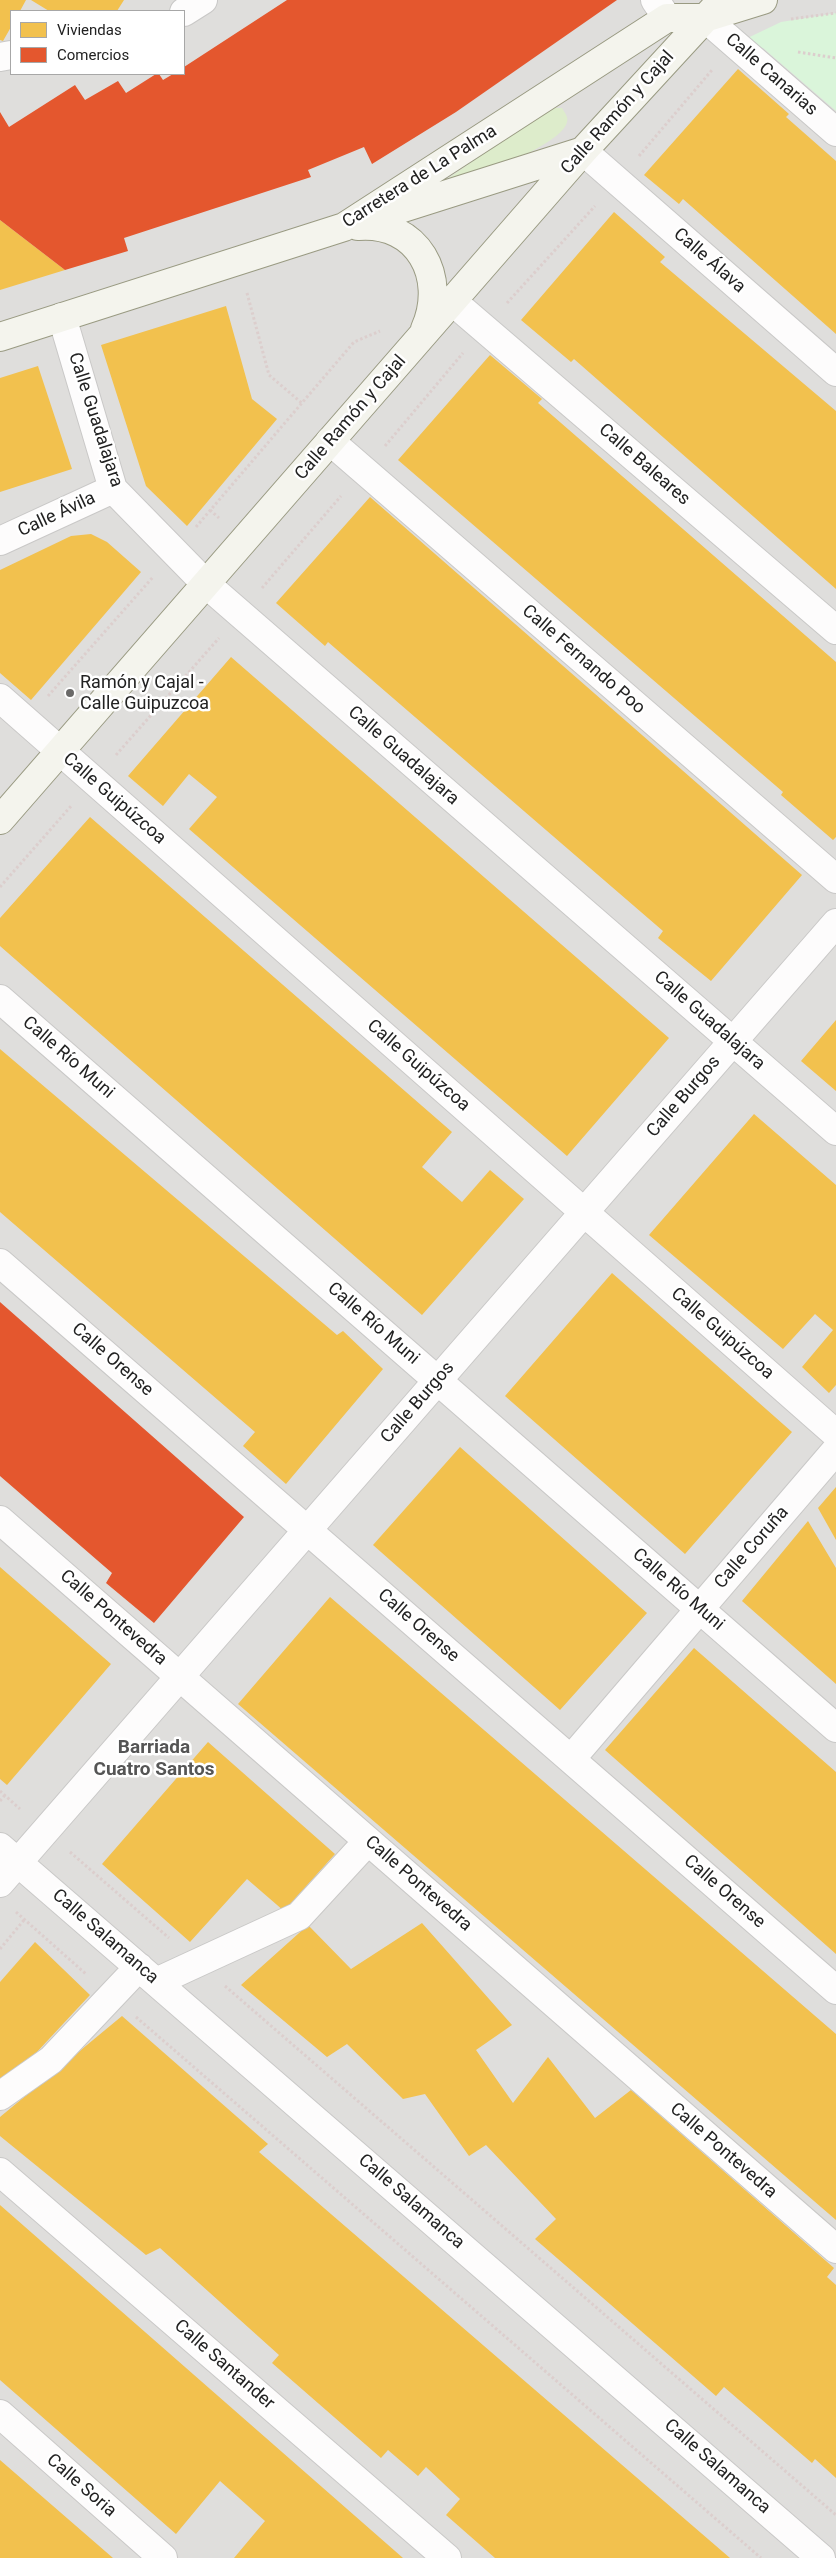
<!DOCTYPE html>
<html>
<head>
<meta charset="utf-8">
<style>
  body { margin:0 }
  #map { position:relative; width:836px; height:2558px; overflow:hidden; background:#f0eeeb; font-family:Roboto,sans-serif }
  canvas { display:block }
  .legend { position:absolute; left:10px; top:10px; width:175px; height:65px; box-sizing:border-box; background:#fff; border:1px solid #a7a7a7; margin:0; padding:6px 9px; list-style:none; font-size:15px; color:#222 }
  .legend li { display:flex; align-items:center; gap:10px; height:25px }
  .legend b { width:25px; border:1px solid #a7a7a7 }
</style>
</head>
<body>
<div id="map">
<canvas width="836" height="2558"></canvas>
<ul class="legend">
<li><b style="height:14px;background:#f2c14e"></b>Viviendas</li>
<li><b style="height:14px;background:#e4572e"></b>Comercios</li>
</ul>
</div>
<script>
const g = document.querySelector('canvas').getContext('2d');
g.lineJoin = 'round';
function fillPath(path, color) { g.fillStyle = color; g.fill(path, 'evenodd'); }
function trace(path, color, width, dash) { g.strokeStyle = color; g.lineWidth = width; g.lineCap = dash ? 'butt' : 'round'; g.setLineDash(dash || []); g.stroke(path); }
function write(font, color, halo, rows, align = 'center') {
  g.font = font + ' Roboto,sans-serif'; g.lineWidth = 5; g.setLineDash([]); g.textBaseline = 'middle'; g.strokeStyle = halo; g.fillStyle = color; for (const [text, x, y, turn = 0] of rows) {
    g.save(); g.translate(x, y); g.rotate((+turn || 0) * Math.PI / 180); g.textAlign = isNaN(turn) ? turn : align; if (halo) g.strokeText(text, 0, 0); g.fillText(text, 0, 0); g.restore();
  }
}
fillPath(new Path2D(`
  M0,0H836V2558H0ZM11,11H184V74H11Z`), '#dfdedc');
fillPath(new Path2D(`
  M549,108H562C564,112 569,117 567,122C562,148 447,187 420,198Z`), '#ddeccb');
fillPath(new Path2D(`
  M836,13V111L763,48L735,44L781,22Z`), '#daf5da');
fillPath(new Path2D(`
  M0,0H26L20,11H11V27L3,41L0,40Z
  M31,0H124L117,11H49Z
  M738,69L789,114L786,117L836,161V334L683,199L679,204L644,175Z
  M614,212L665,257L660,262L836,411V589L574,359L571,362L521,320Z
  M0,220L65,270L0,290Z
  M226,306L252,399L277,419L187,526L146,486L101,345Z
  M490,355L542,399L538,403L836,662V837L833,840L781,795L783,792L398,460Z
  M38,366L72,469L0,492V378Z
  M370,497L802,875L711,981L658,938L663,931L328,642L325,646L276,603Z
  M91,534L107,542L141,572L31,700L0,673V570L71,536Z
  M231,657L669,1038L567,1156L189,829L217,797L189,774L163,806L128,776Z
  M90,817L452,1132L422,1167L462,1202L490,1170L524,1199L422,1315L0,946V918Z
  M836,1020V1091L801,1061Z
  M0,1049L337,1335L343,1331L383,1369L286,1484L243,1446L255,1432L0,1212Z
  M754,1114L836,1185V1385L829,1393L802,1367L833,1330L815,1314L783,1349L649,1235Z
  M612,1273L792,1432L685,1554L505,1396Z
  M460,1447L647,1613L560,1710L373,1545Z
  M836,1487V1540L818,1508Z
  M808,1521L836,1568V1684L742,1601Z
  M0,1567L111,1664L7,1785L0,1779Z
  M330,1597L836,2034V2220L238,1704Z
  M694,1648L836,1772V1954L605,1750Z
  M208,1742L335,1854L284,1911L247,1879L190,1942L102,1864Z
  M422,1923L512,2025L476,2050L513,2103L548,2057L595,2118L631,2090L834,2268L827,2277L836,2285V2478L815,2459L812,2463L724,2387L716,2396L535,2239L556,2219L486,2145L469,2156L425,2094L403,2099L347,2044L327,2057L241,1985L308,1925L351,1969Z
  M35,1942L90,1995L36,2053L0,2080V1982Z
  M122,2016L268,2144L259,2152L730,2558H495L446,2515L460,2499L426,2467L418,2476L388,2450L381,2458L272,2363L279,2355L160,2248L146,2255L0,2136V2117Z
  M0,2205L403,2558H234L265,2521L220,2481L176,2534L0,2380Z
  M0,2460L113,2558H0Z`), '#f2c14e');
fillPath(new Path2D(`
  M287,0H617L456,112L372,164L364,147L308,170L311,177L124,238L128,251L65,270L0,220V112L9,127L75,85L85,100L118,81L126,93L156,74H159L163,80L173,74H184V67Z
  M0,1302L244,1517L154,1623L106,1583L112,1573L0,1476Z`), '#e4572e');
const street = new Path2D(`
  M655,0L667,18
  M184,12L203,0
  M705,18L836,132
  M0,57L11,55
  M583,151L836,372
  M452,301L836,630
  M62,317L113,489L206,584L836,1131
  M330,441L836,879
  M0,541L113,489
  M0,698L836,1434
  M0,999L836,1728
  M0,1263L836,1990
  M0,1520L836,2249
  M571,1759L836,1450
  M0,1847L821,2558
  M0,1883L836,923
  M156,1982L299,1916L368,1841
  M0,2096L51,2060L139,1967
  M0,2172L447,2558
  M0,2414L163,2558`);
const secondary = new Path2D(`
  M378,216L583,151
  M358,226C418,221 448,277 425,329
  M0,337L344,227L667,18H705L763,0
  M0,820L583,151L722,0`);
trace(street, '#c9c8c7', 30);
trace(secondary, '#999a82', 30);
trace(new Path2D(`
  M791,19L836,13
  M798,52L836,58
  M639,156L712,70
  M247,293L269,375L303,404
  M507,303L595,206
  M385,446L463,353
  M210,510L219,518
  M196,527L354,342L380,331
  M262,588L341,496
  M48,696L153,577
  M116,755L219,638
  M0,887L72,805
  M0,1791L20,1809
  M0,1801L5,1795
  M70,1852L169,1938
  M16,1912L86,1974
  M0,1949L24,1920
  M225,1986L836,2515
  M136,2017L761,2558`), '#dccecd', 3, [2.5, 2.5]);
trace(street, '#fdfcfc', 28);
trace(secondary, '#f4f4ed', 28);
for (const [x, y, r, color] of [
  [70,693,5,"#6a6968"]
]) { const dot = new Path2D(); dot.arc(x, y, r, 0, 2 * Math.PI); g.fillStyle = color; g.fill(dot); trace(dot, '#fff', 2); }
write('18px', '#222', '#fff', [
  ["Calle Canarias",771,75,41],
  ["Calle Ramón y Cajal",618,113,-48],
  ["Carretera de La Palma",420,177,-32],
  ["Calle Álava",709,261,41],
  ["Calle Ramón y Cajal",351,418,-49],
  ["Calle Guadalajara",95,420,72],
  ["Calle Baleares",644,465,41],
  ["Calle Ávila",57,515,-25],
  ["Calle Fernando Poo",583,660,41],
  ["Calle Guadalajara",403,756,41],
  ["Calle Guipúzcoa",114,799,41],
  ["Calle Guadalajara",709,1021,41],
  ["Calle Río Muni",68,1058,41],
  ["Calle Guipúzcoa",418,1066,41],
  ["Calle Burgos",684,1097,-49],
  ["Calle Río Muni",373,1324,41],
  ["Calle Guipúzcoa",722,1334,41],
  ["Calle Orense",112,1360,41],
  ["Calle Burgos",418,1403,-49],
  ["Calle Coruña",752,1548,-49],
  ["Calle Río Muni",678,1590,41],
  ["Calle Pontevedra",113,1618,41],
  ["Calle Orense",418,1626,41],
  ["Calle Pontevedra",418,1884,41],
  ["Calle Orense",724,1892,41],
  ["Calle Salamanca",105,1937,41],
  ["Calle Pontevedra",723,2151,41],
  ["Calle Salamanca",411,2202,41],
  ["Calle Santander",224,2365,41],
  ["Calle Salamanca",717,2467,41],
  ["Calle Soria",81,2486,41]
]);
write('18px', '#222', '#fff', [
  ["Ramón y Cajal -",80,683],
  ["Calle Guipuzcoa",80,704]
], 'left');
write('bold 19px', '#555', '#fff', [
  ["Barriada",154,1748],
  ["Cuatro Santos",154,1770]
]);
</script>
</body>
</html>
